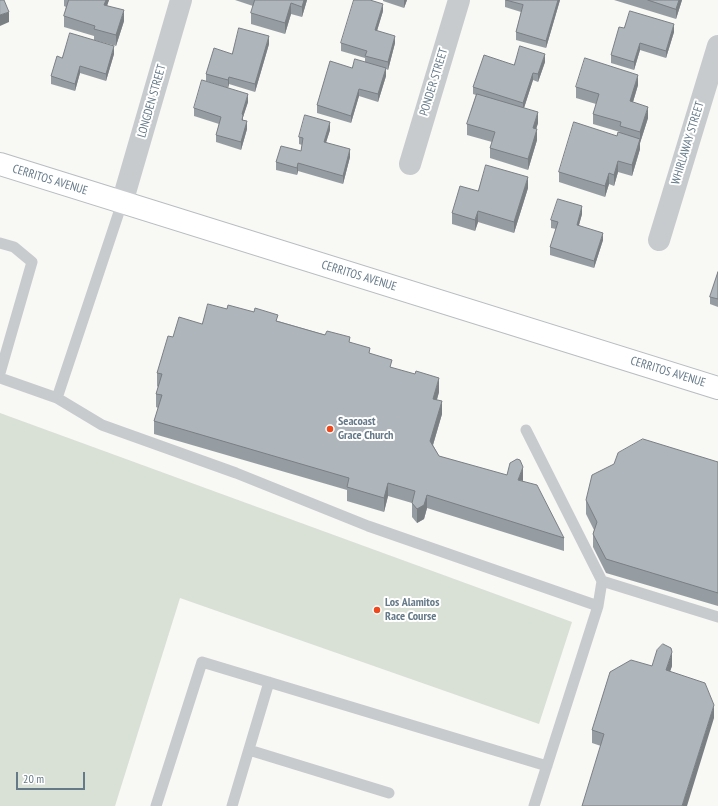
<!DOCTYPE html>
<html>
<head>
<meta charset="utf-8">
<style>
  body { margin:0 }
  #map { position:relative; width:718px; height:806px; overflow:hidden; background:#f8f8f5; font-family:"PT Sans Narrow",sans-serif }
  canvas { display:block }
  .scale { position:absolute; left:16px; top:772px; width:69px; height:18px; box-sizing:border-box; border:2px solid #657988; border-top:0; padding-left:5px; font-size:12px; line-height:14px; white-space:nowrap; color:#657988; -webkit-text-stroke:3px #fff; paint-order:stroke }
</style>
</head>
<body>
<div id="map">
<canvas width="718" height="806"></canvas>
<div class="scale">20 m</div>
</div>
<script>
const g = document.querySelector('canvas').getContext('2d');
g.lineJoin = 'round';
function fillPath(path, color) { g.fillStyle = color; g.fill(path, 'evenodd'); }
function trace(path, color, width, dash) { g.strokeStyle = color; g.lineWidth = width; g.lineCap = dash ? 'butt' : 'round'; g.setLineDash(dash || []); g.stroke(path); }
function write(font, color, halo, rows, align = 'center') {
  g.font = font + ' "PT Sans Narrow",sans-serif'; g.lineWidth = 4; g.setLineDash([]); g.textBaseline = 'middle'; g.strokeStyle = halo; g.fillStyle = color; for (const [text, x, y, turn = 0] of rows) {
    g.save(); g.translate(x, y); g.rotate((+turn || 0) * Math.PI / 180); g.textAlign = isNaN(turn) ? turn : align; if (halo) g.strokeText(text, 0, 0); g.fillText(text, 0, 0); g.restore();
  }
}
fillPath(new Path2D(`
  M0,413L572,622L539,724L180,598L115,806H0Z`), '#d9e0d5');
const secondary = new Path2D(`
  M0,164L718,388`);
trace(secondary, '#b7bdc1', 24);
trace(new Path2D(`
  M122,203L57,398L102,425L236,473L368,526L598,606L534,806
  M0,243L14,247L32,262L0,373
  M0,378L57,398
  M526,430L602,581L598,606
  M602,581L718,617
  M249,750L389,793
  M156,806L202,662L547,766
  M232,806L269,682`), '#c7cbce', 11);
trace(new Path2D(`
  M410,164L459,0
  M122,203L181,0
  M659,240L718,46`), '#c7cbce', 22);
trace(secondary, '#fff', 22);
fillPath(new Path2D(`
  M64,0H109L107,5L124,21L116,46L94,40V36L64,27V16L66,7L64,6Z
  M235,0H307L302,17L291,14L285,34L251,24V13L253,6Z
  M383,0H407L404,8L383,1Z
  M505,0H560L546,48L516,40V32L521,12L505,7Z
  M614,0H682L676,19Z
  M383,11L377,31L395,43L388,70L386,69V76L378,102L359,96L351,123L317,113V105L352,68L365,62V58L341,51V43Z
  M624,28L674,32L666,58L640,50L634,70L611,63V55Z
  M269,44L255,92L229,84L228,88L206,81V74L232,54Z
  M114,54L106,81L80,73L75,91L51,84V76L62,58Z
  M545,62L538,82L533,80L524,108L538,123L536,129L537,140L528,170L490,158V148L492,142L467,135V124L476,95L473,94V87L514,65Z
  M638,85L633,102L648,118L640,143V149L632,176L618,172L614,186L609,184L605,197L559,182V172L617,136L620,132L593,124V114L596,104L576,98V87Z
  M248,102L243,117V120L247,129L241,150L216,142V135L219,124L194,116V108Z
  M330,130L326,142L350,157L343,184L298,171L297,175L276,170V162L301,151L302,145L299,144V137Z
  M528,188L514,233L478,222L475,231L452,224V213L478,191Z
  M582,214L579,225L603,240L594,268L550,255V247L556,229L551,228V220Z
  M718,272V307L710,304V297Z
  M227,309L278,321L350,342L370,354L392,368L439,392L437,400L442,414L433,445L439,456L523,481L564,538V551L427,508L424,519L417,523L412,517V503L388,496L384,512L347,501V490L154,434V421L158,408L156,407V394L158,387L157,386V373L173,337L202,324Z
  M718,462V606L606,573L593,547V534L594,530L586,514V500Z
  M652,666H672L670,671L714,718L601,746L592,743V730Z`), '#969da2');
fillPath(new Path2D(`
  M106,0H109L104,15V5Z
  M304,0H307L302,17V7Z
  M404,0H407L404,8Z
  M558,0H560L546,48V41Z
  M679,0H682L676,19V9Z
  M291,3V14L285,34V23Z
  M383,4V11L375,37V30Z
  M124,10V21L116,46V35Z
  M9,12V22L0,26V15Z
  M674,24V32L666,58V51Z
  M269,36V44L255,92V84Z
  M395,36V43L388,70V62Z
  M640,43V50L634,70V62Z
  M114,46V54L106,81V74Z
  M545,54V62L538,82V74Z
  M80,66V73L75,91V84Z
  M386,68V76L378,102V94Z
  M533,73V80L523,111V103Z
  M638,75V85L630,112V101Z
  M229,77V84L228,88V80Z
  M359,89V96L351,123V116Z
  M248,94V102L243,117V122L242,127V114Z
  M648,107V118L640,143V132Z
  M538,112V123L533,139V128Z
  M247,121V129L241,150V142Z
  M330,122V130L324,149V142Z
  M537,129V140L528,170V159Z
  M640,139V149L632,176V165Z
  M350,149V157L343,184V176Z
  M618,161V172L614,186V175Z
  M298,163V171L297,175V168Z
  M609,173V184L605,197V186Z
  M528,177V188L514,233V222Z
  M582,206V214L577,232V225Z
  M478,211V222L475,231V220Z
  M603,233V240L594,268V261Z
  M439,378V392L433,412V399Z
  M442,401V414L430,455V441Z
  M523,467V481L518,480Z
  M388,483V496L384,512V498Z
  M427,495V508L424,519L417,523V509Z
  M672,652V666L666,683V670Z
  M714,705V718L687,806H682Z`), '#7a7f84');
const building = new Path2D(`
  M0,0H4L9,12L0,15Z
  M69,0H106L104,5L124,10L116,35L94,29L95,26L64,16Z
  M255,0H304L302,7L291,3L285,23L251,13Z
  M354,0H370L383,4L375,30L395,36L388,62L365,56L367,51L341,43Z
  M506,0H558L546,41L516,32L523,5Z
  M648,0H679L676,9Z
  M630,11L674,24L666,51L640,43L634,62L611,55L619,27L624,28Z
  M239,28L269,36L255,84L229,77L228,80L206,74L214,48L232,54Z
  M70,33L114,46L106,74L80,66L75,84L51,76L57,56L62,58Z
  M520,46L545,54L538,74L533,73L523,103L473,87L484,55L514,65Z
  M585,58L638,75L630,101L648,107L640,132L620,126L621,122L593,114L599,94L576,87Z
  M355,59L386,68L378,94L359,89L351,116L317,105L330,61L352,68Z
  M202,80L248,94L242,114L243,115L242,120L247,121L241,142L216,135L221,117L194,108Z
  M477,94L538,112L533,128L537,129L528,159L490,148L495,132L467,124Z
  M305,115L330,122L324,142L350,149L343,176L298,163L297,168L276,162L281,146L301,151L303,138L299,137Z
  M574,122L617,136L618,132L640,139L632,165L618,161L614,175L609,173L605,186L559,172Z
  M486,165L528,177L514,222L478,211L475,220L452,213L460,186L478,191Z
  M558,199L582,206L577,225L603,233L594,261L550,247L558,222L551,220Z
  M718,272V299L710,297Z
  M208,304L227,309L228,305L254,312L255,308L278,315L276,321L325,335L327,331L350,337L349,342L370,348L369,353L392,360L390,367L415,374L416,371L439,378L433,399L442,401L430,441L439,456L507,475L510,463L517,459L520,460L523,467L518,480L537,485L564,538L427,495L424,505L417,509L412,503L415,491L388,483L384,498L347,487L349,478L154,421L162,395L156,394L162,374L157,373L168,336L173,337L179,317L202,324Z
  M643,439L718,462V593L606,559L593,534L597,522L586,500L592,475L614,464L618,453Z
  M663,644L671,648L672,652L666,670L705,683L714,705L682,806H582L604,734L592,730L610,672L631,660L652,666L657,650Z`);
fillPath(building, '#aeb6bc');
trace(building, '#7a7f84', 1);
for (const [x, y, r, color] of [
  [330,429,4,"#ee491e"],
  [377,610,4,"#ee491e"]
]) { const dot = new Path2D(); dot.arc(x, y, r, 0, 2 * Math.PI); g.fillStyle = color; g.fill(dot); trace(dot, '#fff', 1.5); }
write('12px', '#657988', '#fff', [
  ["PONDER STREET",434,82,-73],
  ["LONGDEN STREET",152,101,-74],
  ["WHIRLAWAY STREET",688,143,-73],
  ["CERRITOS AVENUE",50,180,17],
  ["CERRITOS AVENUE",359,276,17],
  ["CERRITOS AVENUE",668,372,17]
]);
write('bold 12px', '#657988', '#fff', [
  ["Seacoast",338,422],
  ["Grace Church",338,436],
  ["Los Alamitos",385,603],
  ["Race Course",385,617]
], 'left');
</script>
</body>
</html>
